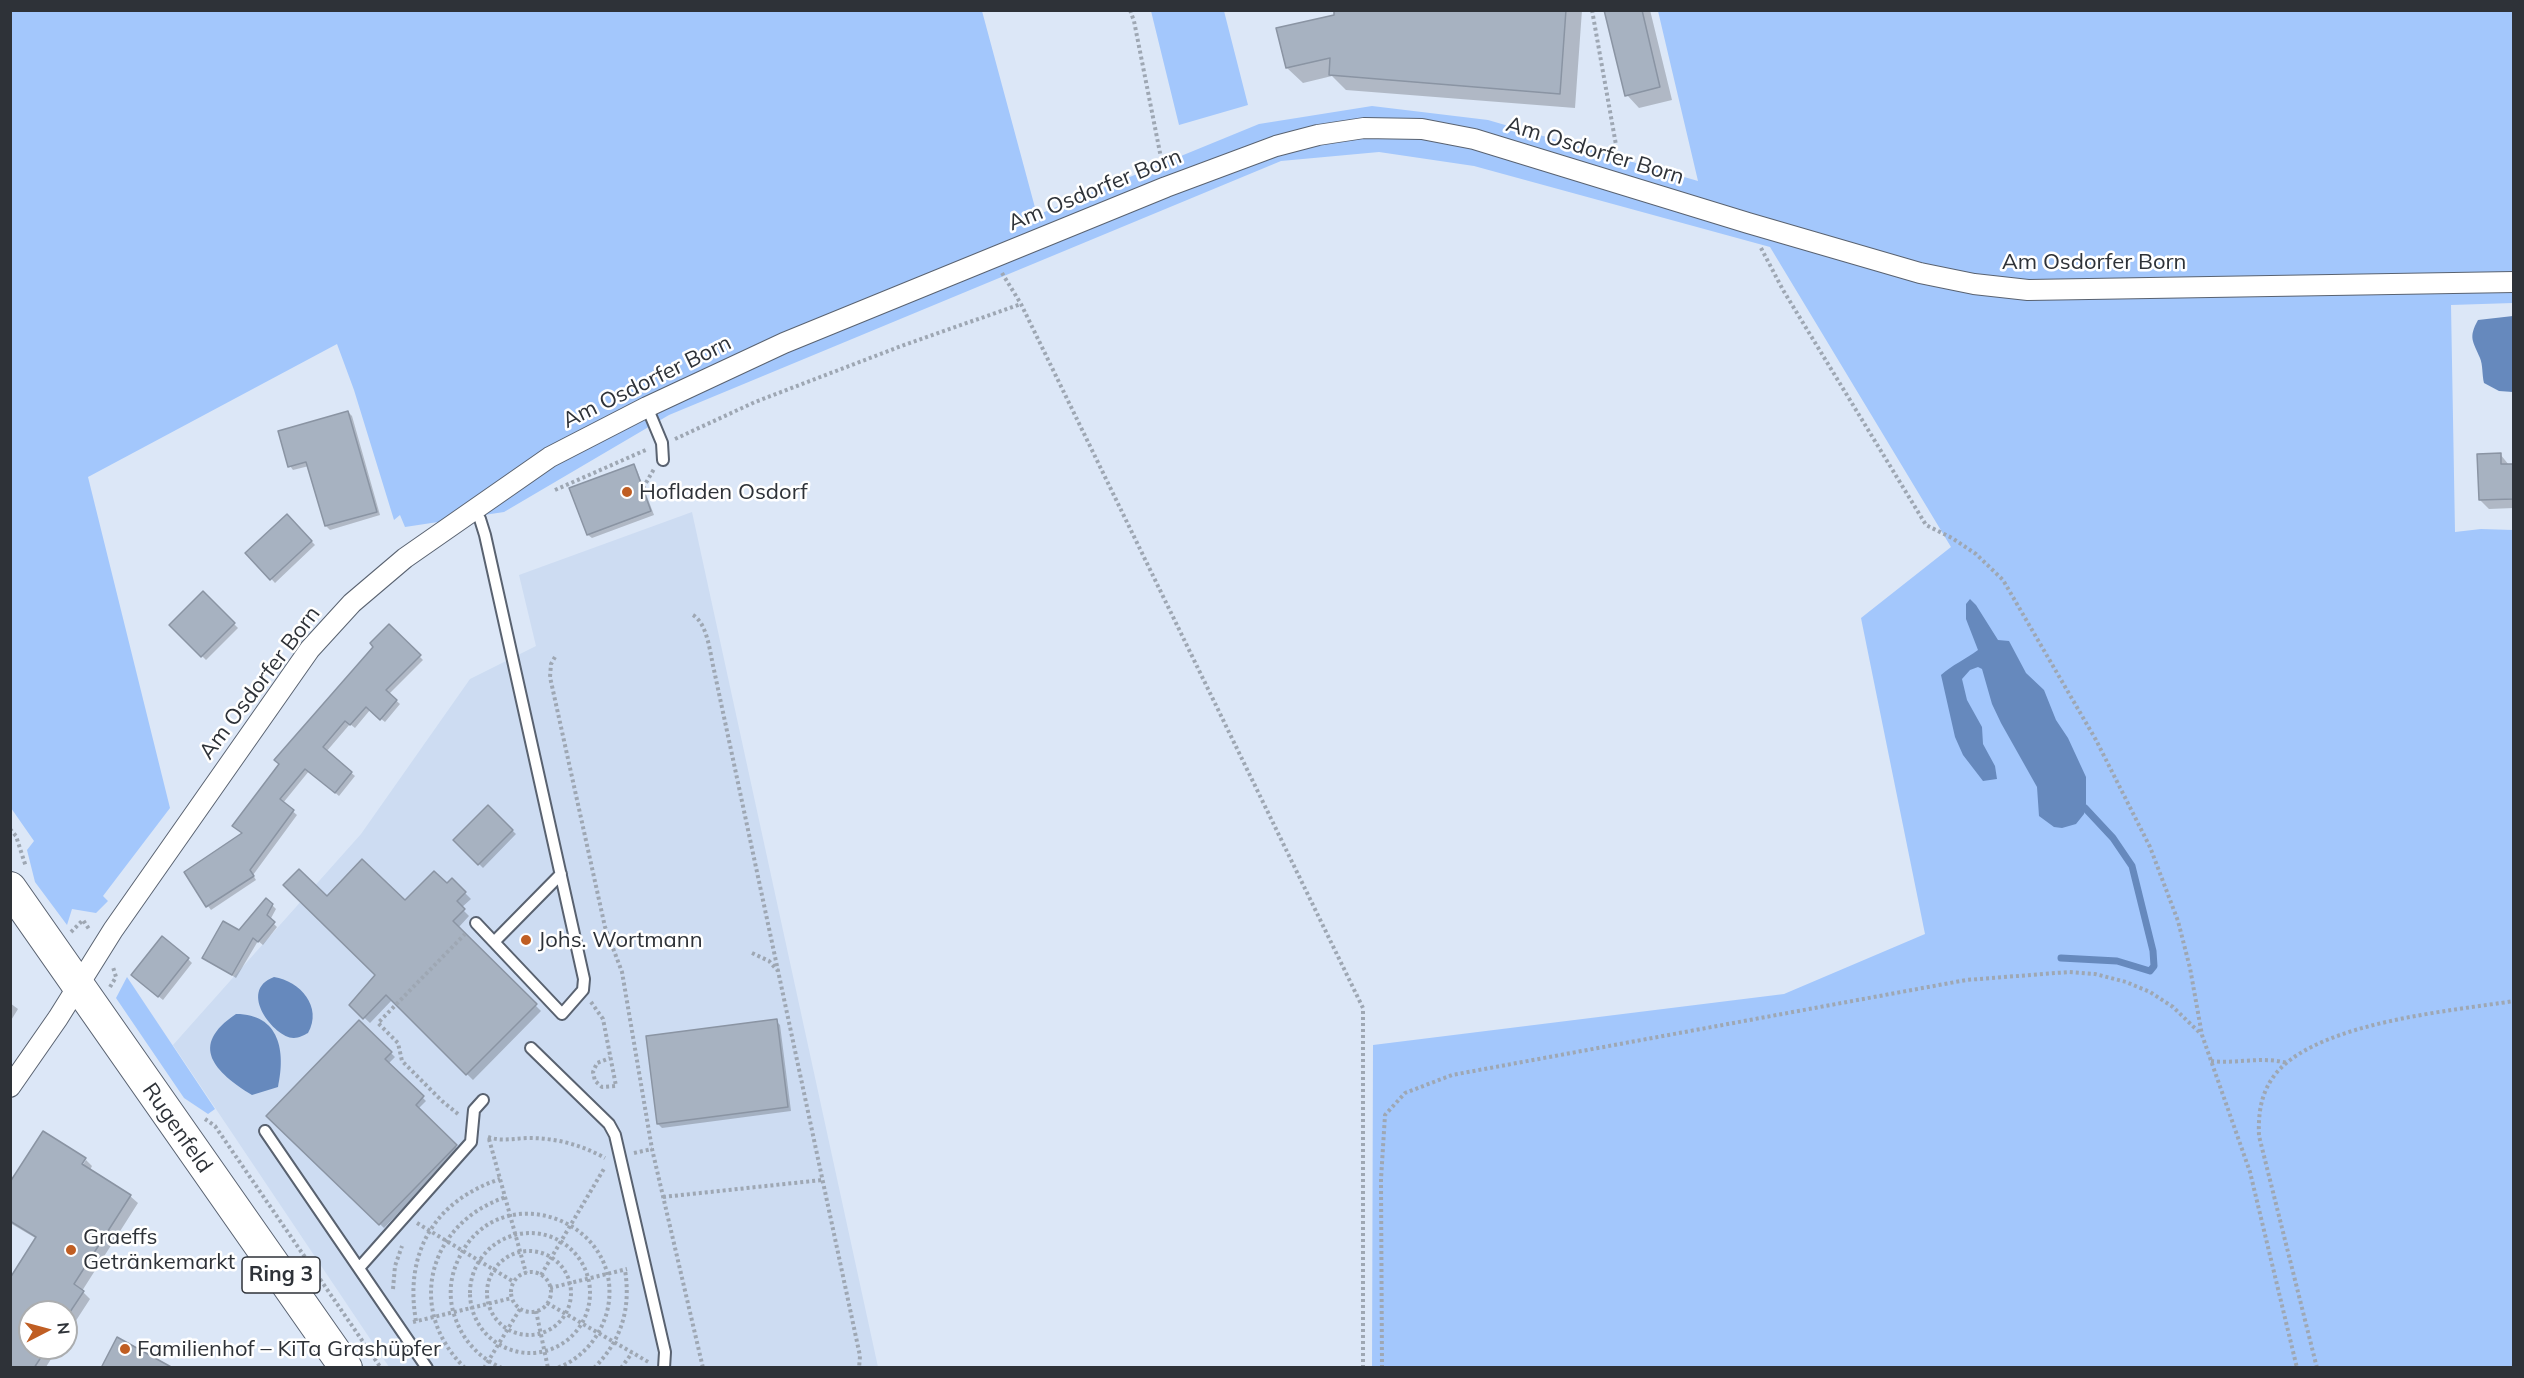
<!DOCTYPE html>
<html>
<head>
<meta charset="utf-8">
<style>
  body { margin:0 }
  #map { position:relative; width:2524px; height:1378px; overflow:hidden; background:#dce7f7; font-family:Mulish,sans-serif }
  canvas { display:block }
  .frame { position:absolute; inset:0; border:12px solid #2e3238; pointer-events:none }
  .north { position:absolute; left:18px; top:1300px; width:60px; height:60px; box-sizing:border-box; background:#fff; border:2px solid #abadaf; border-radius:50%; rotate:84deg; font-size:16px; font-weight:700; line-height:24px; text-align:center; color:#2e3238 }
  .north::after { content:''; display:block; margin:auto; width:21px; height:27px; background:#c05e23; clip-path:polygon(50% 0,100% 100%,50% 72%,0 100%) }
</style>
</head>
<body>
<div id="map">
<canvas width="2524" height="1378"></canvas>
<div class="frame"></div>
<div class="north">N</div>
</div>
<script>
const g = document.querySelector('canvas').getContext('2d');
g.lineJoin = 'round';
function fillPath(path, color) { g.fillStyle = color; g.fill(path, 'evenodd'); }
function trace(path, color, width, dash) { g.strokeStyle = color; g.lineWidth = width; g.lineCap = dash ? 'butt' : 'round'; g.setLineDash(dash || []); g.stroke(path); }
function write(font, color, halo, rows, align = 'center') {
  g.font = font + ' Mulish,sans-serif'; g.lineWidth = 5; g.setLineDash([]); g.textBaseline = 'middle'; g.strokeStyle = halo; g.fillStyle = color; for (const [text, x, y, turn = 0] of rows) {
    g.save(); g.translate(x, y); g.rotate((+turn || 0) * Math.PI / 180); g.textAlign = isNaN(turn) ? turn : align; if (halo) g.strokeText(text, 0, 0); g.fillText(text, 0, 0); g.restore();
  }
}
fillPath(new Path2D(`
  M692,512L878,1367H389L173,1045L361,834L470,679L536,646L519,575Z`), '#cddcf2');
fillPath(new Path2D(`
  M10,11H982L1037,215L1259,124L1372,106L1488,120L1698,181L1658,11H2513V303L2451,305L2455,532L2481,529L2513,530V1367H1372L1373,1045L1784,994L1925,934L1861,618L1951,547L1770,247L1474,166L1379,152L1281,161L669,415L504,512L405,527L400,515L394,520L354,390L337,344L88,477L170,808L103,896L108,901L96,913L72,909L67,925L35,882L27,850L34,841L11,808Z
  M1151,11H1224L1248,105L1179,125Z
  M127,977L215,1109L208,1114L184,1098L116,998Z`), '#a3c7fc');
fillPath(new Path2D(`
  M2513,316V392L2499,391L2484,383C2482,375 2483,365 2480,358C2473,341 2468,338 2478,320Z
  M1970,599L1976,605L1998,640L2009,641L2026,673L2044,690L2056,720L2068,738L2086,777V804L2084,814L2076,824L2062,828L2054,827L2039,816L2037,787L2001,723L1992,704L1982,669L1978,667L1970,670L1962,679L1967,700L1982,727L1983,744L1995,766L1997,779L1983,781L1963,755L1955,737L1941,675C1952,665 1966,659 1978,650L1966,619V604Z
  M274,977C300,981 323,1007 308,1033C304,1035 299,1038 294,1038C276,1039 236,991 274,977Z
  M236,1014C280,1014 286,1052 278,1087L252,1095C215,1072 188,1046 236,1014Z`), '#6689bd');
fillPath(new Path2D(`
  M1336,10H1582L1575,108L1346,90L1332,76L1303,83L1287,68L1335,17Z
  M1606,10H1650L1672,100L1639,108L1627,95Z
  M348,412L352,416L380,515L330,530L326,526L309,466L293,470L290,466Z
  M2500,454L2509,465H2514V508L2489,509L2480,500Z
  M633,466L637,470L654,515L592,538L588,535Z
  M287,516L315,545L275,583L248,553Z
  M203,593L238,628L206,660L171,625Z
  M389,626L423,660L389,694L400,704L385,722L370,710L355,728L350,724L326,752L355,776L339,796L309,771L283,803L297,815L253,875L256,880L211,910L208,906L244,834Z
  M488,807L516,834L483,868L455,840Z
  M452,880L471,899L461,908L469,916L458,928L541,1011L473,1080L392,1000L370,1023L351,1005L377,975L405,902L447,885Z
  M272,905L276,909L270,920L277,927L263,945L258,941L236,978L204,958Z
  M188,959L192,963L163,1000L137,979Z
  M10,1003L18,1009L10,1022Z
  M776,1021L780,1025L791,1111L662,1128L658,1124Z
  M359,1022L395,1057L388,1064L426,1101L418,1109L459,1150L384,1228L268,1116Z
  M86,1160L92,1166L90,1170L130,1196L138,1203L82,1291L90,1299L66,1336V1312H30V1348H58L46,1367L48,1368H10L37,1239L10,1223V1185L79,1171Z`), '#0003');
trace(new Path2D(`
  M2061,958L2117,961L2150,971L2154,966L2153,951L2132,866L2113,838L2085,808`), '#6689bd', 7);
const building = new Path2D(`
  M1334,10H1566L1560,94L1329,75L1330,58L1286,68L1276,28L1334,15Z
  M1604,10H1642L1660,87L1625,96Z
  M348,411L377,512L325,526L306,462L288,467L278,431Z
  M2501,453V464H2514V499L2479,500L2477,454Z
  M634,464L651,511L587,535L569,488Z
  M287,514L312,541L270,580L245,553Z
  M203,591L235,623L201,657L169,625Z
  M389,624L421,655L386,690L397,700L380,720L366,707L350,725L345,721L323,747L352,772L335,793L305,769L280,799L294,810L250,870L254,876L206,907L184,872L242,833L232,826L279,764L274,760L373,647L370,643Z
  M488,805L513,830L478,865L453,840Z
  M362,859L405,900L434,871L447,883L452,878L466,892L457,901L465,909L453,921L537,1004L466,1075L386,995L363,1019L349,1005L375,975L283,885L299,869L327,896Z
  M266,898L273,904L267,915L275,922L258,942L253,938L232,975L202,958L223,921L239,930Z
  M162,936L189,958L158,997L131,975Z
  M777,1019L788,1107L657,1124L646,1036Z
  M359,1020L392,1052L385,1059L424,1096L416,1105L457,1145L379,1225L266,1116Z
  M43,1131L86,1158L82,1164L131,1195L74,1284L84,1291L70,1312H30V1348H47L34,1368H10V1278L36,1237L10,1221V1182Z
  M117,1337L173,1368H101Z`);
fillPath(building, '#a7b2c1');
trace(building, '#8a94a3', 1.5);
const lane = new Path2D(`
  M647,407L662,443L663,460
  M472,510L480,519L485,535L584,979L583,990L562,1014L476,923
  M494,942L561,874
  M531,1048L609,1124L615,1135L665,1352L664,1368
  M265,1131L427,1368
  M359,1268L471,1142L474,1110L483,1100`);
const street = new Path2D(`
  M10,1087L58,1018L113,930L310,649L352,603L405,558L550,457L647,407L784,343L1166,187L1276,146L1318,135L1364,128L1422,129L1474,139L1748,223L1920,273L1974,284L2028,290L2514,282`);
const primary = new Path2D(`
  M10,888L346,1368`);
trace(lane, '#596270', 14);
trace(street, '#596270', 22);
trace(primary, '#596270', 34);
trace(new Path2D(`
  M1130,10L1134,21L1163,168
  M1592,10L1616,145L1611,162
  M1761,248L1783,290L1926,525L1952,538L1976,554L2003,580L2096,740L2150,847L2178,921L2190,968L2202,1035L2250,1172L2297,1368
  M1002,273L1021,304L1363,1008V1368
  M675,439L755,402L904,345L1021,304
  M643,488L654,469
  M555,490L648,449
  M693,615C708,624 710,654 714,670L860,1356L859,1368
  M555,657L551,664L550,677L605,927L622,972L652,1149L703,1368
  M10,829L16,836L26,867
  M71,932L83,920L89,929
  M752,953L769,961L778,971
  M110,987L116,977L113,967
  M591,1002L603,1019L616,1086L602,1087L595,1081L593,1072L597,1063L610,1058
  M2211,1061C2237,1064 2262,1056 2287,1063
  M458,1114L442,1101L402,1061L398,1043L378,1023L465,934
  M205,1119L215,1126L381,1368
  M488,1137C502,1142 515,1138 529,1138C556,1138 582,1145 605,1158
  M489,1139L526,1273
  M634,1153L652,1149
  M663,1197L822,1180
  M417,1223L514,1282
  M470 1293a60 60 0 1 1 120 0a60 60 0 1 1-120 0Z
  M487 1293a42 42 0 1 1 84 0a42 42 0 1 1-84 0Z
  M511 1292a20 20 0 1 1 40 0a20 20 0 1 1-40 0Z
  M541,1275L605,1167
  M550,1288L627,1269
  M393,1289L395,1266L402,1246
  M547,1303L650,1363
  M536,1311L548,1368
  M416,1321C404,1253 434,1201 500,1179
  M413,1322L512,1298
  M465,1368C405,1310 428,1223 506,1197
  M484,1368L520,1309
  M502,1368C481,1359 464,1342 456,1320C448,1300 449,1278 459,1258C499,1173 629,1221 607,1312C600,1337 582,1359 557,1368
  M594,1368C622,1340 631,1308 625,1270
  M621,1368L632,1353
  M1382,1368L1381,1179L1385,1115L1405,1093L1452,1075L1966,980L2069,972L2095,974L2126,982L2150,992L2173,1007L2201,1034
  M2317,1368L2259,1136C2258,1113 2261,1090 2278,1071C2323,1022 2450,1011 2514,1001`), '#9ea7b3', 4, [3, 3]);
trace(lane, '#fff', 10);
trace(street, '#fff', 20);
trace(primary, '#fff', 32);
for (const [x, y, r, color] of [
  [627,492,6,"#c05e23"],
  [526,940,6,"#c05e23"],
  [71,1250,6,"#c05e23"],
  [125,1349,6,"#c05e23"]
]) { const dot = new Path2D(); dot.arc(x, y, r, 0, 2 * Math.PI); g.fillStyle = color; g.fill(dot); trace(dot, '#fff', 2); }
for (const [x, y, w] of [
  [281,1275,78]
]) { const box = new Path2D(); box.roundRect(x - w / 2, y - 18, w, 36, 4.5); g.fillStyle = '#fff'; g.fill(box); trace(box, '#2e3238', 1.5); }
write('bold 21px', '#2e3238', null, [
  ["Ring 3",281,1275]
]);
write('22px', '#2e3238', '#fff', [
  ["Am Osdorfer Born",1595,151,17],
  ["Am Osdorfer Born",1095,190,-22],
  ["Am Osdorfer Born",2094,262],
  ["Am Osdorfer Born",647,382,-26],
  ["Am Osdorfer Born",260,683,-53],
  ["Rugenfeld",177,1128,55]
]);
write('22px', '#2e3238', '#fff', [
  ["Hofladen Osdorf",639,492],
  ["Johs. Wortmann",538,940],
  ["Graeffs",83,1237],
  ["Getränkemarkt",83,1262],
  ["Familienhof – KiTa Grashüpfer",137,1349]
], 'left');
</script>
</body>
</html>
